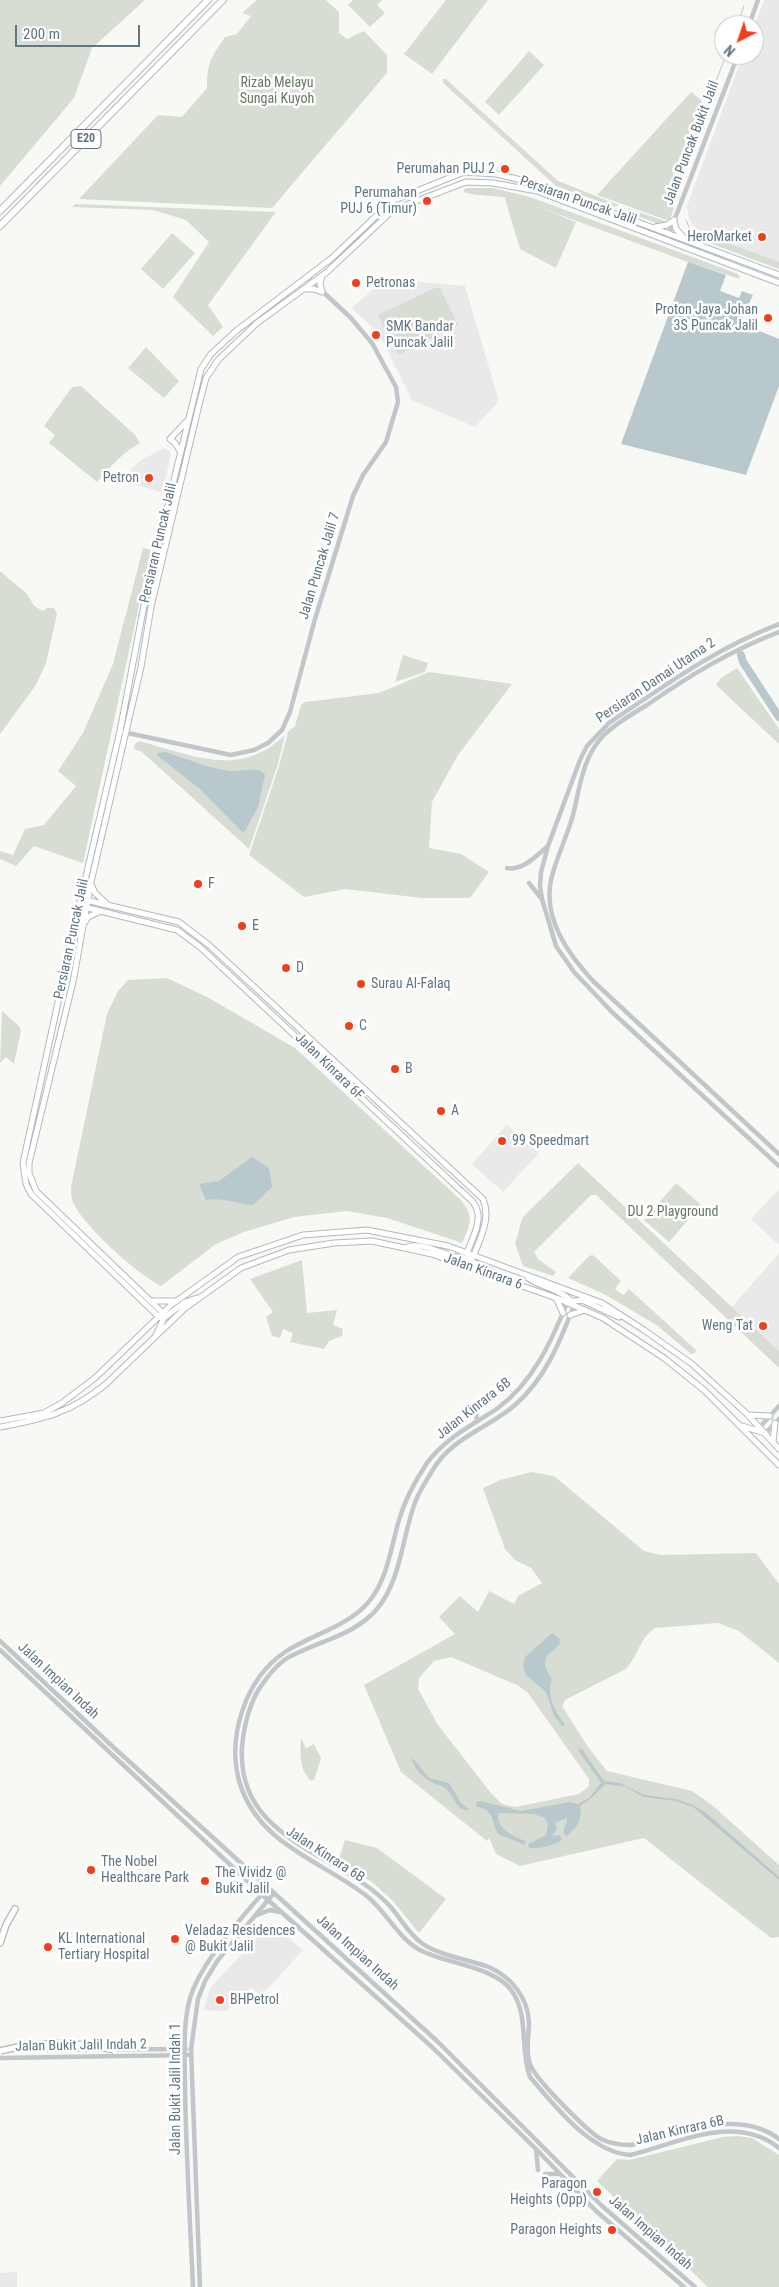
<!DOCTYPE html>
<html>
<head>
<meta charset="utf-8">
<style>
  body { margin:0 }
  #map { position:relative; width:779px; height:2287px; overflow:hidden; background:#f8f8f4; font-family:"Roboto Condensed",sans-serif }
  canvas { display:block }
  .north { position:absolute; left:714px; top:15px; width:50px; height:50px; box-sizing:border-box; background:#fff; border:1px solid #bfc8cd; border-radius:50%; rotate:221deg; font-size:14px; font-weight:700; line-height:20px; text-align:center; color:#607682 }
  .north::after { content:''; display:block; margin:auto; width:18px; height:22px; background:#f03f1d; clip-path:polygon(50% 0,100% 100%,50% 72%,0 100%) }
  .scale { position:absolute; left:15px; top:25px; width:125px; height:22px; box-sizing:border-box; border:2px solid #607682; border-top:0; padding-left:6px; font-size:15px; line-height:18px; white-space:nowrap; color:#607682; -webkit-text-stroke:4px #fff; paint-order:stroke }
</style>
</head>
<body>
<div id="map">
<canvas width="779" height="2287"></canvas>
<div class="north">N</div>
<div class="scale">200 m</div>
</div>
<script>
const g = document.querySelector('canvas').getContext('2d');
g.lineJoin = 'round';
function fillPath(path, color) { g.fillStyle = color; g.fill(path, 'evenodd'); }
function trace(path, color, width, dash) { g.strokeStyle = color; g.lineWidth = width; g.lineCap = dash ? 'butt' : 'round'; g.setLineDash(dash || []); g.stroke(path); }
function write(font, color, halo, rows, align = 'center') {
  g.font = font + ' "Roboto Condensed",sans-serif'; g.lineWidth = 5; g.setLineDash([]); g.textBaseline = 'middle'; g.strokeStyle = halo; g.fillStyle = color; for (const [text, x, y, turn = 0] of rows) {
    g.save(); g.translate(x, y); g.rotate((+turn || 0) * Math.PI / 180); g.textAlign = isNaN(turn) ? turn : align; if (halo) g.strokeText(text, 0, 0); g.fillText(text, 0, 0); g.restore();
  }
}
fillPath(new Path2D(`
  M764,0H779V263L709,237L695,228L689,218L687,206L743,55H754V27Z
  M384,279L465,286L498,398V402L475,427L412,400L379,334L352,308Z
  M164,448L169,450L171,455L162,492L128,483L131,469L140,461Z
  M507,1125L539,1153L503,1192L472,1164Z
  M779,1189V1245L751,1219Z
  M779,1253V1351L732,1307Z
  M271,1923L303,1950L261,1996L251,1987L227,2011L204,2010L210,1988Z
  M17,2272V2287H0V2273Z`), '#e8e9e8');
fillPath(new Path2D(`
  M0,0H145L92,48L74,98L0,186Z
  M257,0H326L339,12V33L347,39L364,31L387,55V73L272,208L79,199L158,115L182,117L207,88C207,62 211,58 225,37L237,34L251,16L242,13Z
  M353,0H382L377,5L385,13L370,27L348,5Z
  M446,0H488L432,74L404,54Z
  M529,51L544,65L499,115L485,102Z
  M443,79H446L558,181L619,205L614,207L556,186L443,83Z
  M691,92L702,101L666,193L674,209L669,221L597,195Z
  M466,188H493L530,197L738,274L740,279L688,262L536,206L576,222L556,268L520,249L505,199L507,198C496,195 471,197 463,191Z
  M75,204L276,212L208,305L223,327L213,336L173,297L209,242L186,220L153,210L72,207Z
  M628,209V208L668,222L661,225L630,213Z
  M698,232L779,262V269L701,240Z
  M172,233L195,253L163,289L141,269Z
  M435,288H440L458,325L398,355L378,315Z
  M146,347L179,381L164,398L128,368Z
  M81,386L135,435L140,443C122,453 111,466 97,482L49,443L55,435L44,426L72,387Z
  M143,548L151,550L83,863L34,846L16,866L0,859V851L13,855L25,829L44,825L76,786L58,771L83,733L113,664Z
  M0,571L27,594L34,606L43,611L47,608H54L57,614L46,663L36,685L0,734Z
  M403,655L428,663L425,672L395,682Z
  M737,668L779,729V744L716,685L721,678Z
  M429,672L512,684L458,755L432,802L429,848L461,854L489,872L470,898H422L345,889L304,897L249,855L279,766L288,732L295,726L301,705L305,702L379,693Z
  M285,735L277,767L249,849L142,752L134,749L135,744L139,741C192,755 239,779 285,735Z
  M167,978L209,998L295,1048L461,1200C475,1218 470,1224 462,1243L387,1218L347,1211L294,1217L244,1232L216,1244L161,1286C136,1273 84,1227 73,1202C71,1198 71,1192 71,1187L107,1014L118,991L128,980Z
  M2,1011L19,1026L21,1031L14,1064L6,1057L0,1063Z
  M578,1163L779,1351V1368L596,1195H591L534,1252L538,1259L556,1272L553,1276L523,1266L515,1243C519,1233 519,1226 523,1217Z
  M676,1183L701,1205L669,1242L644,1220Z
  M593,1255L621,1281L615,1289L623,1295L629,1289L696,1350L695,1353L691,1354L658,1326L606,1295L568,1278L589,1256Z
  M302,1260L307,1313L337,1310L333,1325L343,1329L342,1336L329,1341L324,1349L290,1342L293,1333L283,1329L280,1338L272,1336L266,1317L273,1312L250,1279Z
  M531,1472L554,1476L644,1551L660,1555L756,1553L779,1584V1663L739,1631L718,1623L655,1628C639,1639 638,1656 626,1669L565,1700L562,1706L588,1747L607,1771L692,1791L712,1805L779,1865V1937L771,1938L644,1838L520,1866L496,1854L489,1838L487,1841L401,1772L364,1685L455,1634L439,1617L460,1596L478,1612L489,1591L514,1604L518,1596L542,1583L531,1568L515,1560L505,1549L483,1488L500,1480ZM451,1657L517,1685L528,1693L589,1779V1786L579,1794L515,1807L502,1804L491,1793L438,1725L418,1689L419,1678L434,1661Z
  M301,1738L306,1748L314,1744L321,1758L314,1780L311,1781C299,1769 300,1754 301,1738Z
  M345,1840L377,1848L446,1899L419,1933L392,1900L372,1882L338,1862Z
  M737,2136L752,2138L779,2155V2287H708L597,2181L617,2159L629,2160L723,2137Z`), '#d8ddd3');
fillPath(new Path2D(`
  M688,262L726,275L720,291L739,298L742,291L753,295L740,323L779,339V386L746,475L621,444Z
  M165,752C185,758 210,769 230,771C241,772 258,765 265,775L258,807L245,831L242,832L200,789L158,756L157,753Z
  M252,1157L269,1168L272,1187L253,1205C236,1204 223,1197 206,1200L199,1184L219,1181Z
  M552,1633L559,1638L560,1644C545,1658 539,1659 552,1679C546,1696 555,1711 565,1725L562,1726L554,1715L546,1692L526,1675L523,1667L525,1657Z
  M582,1749L604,1781L620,1783L644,1795L676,1799L693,1805L705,1812L779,1877V1880L693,1807L675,1801L643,1797L626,1787L606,1784L590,1799L580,1806C583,1820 576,1828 566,1837C560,1828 568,1826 567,1818L555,1823L557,1828L552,1836L560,1835L562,1840C553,1846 539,1849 529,1848L528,1844L546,1835L548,1824L545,1818L534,1814L499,1813C495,1828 513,1836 525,1841V1845L498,1834C492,1823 494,1808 476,1807L477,1802L481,1801L521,1811L570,1802L578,1804L589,1798L601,1783L578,1750Z
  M411,1756L429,1778L449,1783L461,1803L470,1810C455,1812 455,1795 445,1788C442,1785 437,1785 434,1783C423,1779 413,1767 411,1756Z`), '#b9c8cc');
trace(new Path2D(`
  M737,25L744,6
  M694,139L726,55
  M676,200L673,194L690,149
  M686,220L692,234`), '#b9c8cc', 1);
trace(new Path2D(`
  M741,655L743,662L779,717`), '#b9c8cc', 8);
const secondary = new Path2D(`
  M655,227L667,225L674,220L676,229L684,238
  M322,276L320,283L322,292
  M306,289H313L322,292
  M180,451L175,443L170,439L186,422
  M91,884L95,893L106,903
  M86,900L179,922L209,945L483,1199C491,1218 481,1236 474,1255
  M84,907L177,930L200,947L473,1202C485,1218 473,1236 467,1253L473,1262L498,1275
  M85,922L88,917L99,912
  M407,1247C428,1240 453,1263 471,1257
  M528,1278C541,1287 562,1290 572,1302
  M557,1300L563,1313
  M151,1301H175
  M567,1302L582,1300L619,1317
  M570,1315L585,1310
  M164,1318L159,1317L31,1194L26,1184L23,1163L79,906L120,731L146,595L201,369L211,354L236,331L332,258L392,201L464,172L497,174L533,183L779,275
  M164,1318L185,1302L197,1298
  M156,1335L164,1318L163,1313L36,1191L29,1173V1163L73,982L91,882L141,667L151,607L198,409L206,378L218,360L257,323L327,272L393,210L466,182L493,183L537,191L779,283
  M749,1415L770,1416
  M0,1421L44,1413L62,1403L95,1378L171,1305L238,1257L303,1235L367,1230L448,1246L602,1303L644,1330L692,1364L747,1414L779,1449
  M742,1426L765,1433
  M0,1427C43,1419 71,1413 106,1384L184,1309L241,1268L289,1250L334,1243L372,1241L432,1254L559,1299L603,1318L664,1358L704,1390L779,1465
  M773,1442L775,1423`);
const trunk = new Path2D(`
  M0,1943L6,1925L15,1909`);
const motorway = new Path2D(`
  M0,211L208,0
  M0,226L223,0`);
trace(secondary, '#b2babe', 7);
trace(trunk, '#b5babd', 8);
trace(motorway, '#b5babd', 8);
trace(new Path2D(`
  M749,25L758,0
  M667,239L738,55
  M779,624C716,648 664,686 609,723L587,746L580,760L548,846L541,872L540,886L542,899L556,946L574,972L612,1012L779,1166
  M779,632C731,650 689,676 647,705C632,714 616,723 604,735C582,757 580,788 573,815C567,837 556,858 551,880C543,919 568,954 593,981L779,1154
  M123,732L231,755L254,750L268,743L282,730L290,712L315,619L353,496L363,475L386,442L398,402L396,387L372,343L350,317L307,277
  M507,868C523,871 536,856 548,846
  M529,883L541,898
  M567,1303C551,1342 533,1382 498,1408C473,1425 445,1438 427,1463C415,1481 405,1499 399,1520C391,1547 388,1576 371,1599C351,1626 312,1634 285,1652C245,1679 226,1738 240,1784C260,1846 323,1861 368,1897C387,1913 399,1939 420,1950C446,1964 493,1966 511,1990C530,2015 519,2048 530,2077C555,2106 590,2152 630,2155C679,2143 735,2113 779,2148
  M574,1305C560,1342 545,1379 515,1405C486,1430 453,1436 432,1471C427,1480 420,1490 416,1500C402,1535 402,1579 377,1609C355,1635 319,1641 291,1656C278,1662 267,1677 259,1689C248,1707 244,1726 242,1747C237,1827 311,1847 364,1884C373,1890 382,1898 389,1905C401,1918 408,1934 423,1944C439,1955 469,1960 489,1967C511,1977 528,1997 529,2023C529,2036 525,2051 530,2064C535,2079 587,2131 601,2139C611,2144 620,2145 631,2145C675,2134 739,2107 779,2139
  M476,1410L477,1421
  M759,1428L779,1406
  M765,1434L779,1419
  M0,1641L111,1745L437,2041L601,2205L695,2287
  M0,1650L268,1900L432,2047L536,2149L596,2211L684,2287
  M257,1915L270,1910L280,1912
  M11,2050L186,2049
  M0,2058L188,2055
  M536,2149L538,2170
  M545,2174H560
  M193,2287C190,2220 186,2153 185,2086C185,2057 182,2023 191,1995C203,1960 243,1916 268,1887
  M200,2287L191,2049L198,1999L205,1981L218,1960L274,1893`), '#c0c6c9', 4.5);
trace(secondary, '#fff', 5);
trace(trunk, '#fff', 5.5);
trace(motorway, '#fff', 6);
const trunkBridge = new Path2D(`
  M0,2051C34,2042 81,2041 114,2050`);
trace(trunkBridge, '#b5babd', 8, []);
trace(trunkBridge, '#fff', 5.5);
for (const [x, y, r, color] of [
  [505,169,5,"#f03f1d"],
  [427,201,5,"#f03f1d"],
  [762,237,5,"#f03f1d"],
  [356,283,5,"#f03f1d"],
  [768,318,5,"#f03f1d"],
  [376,335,5,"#f03f1d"],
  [149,478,5,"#f03f1d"],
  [198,884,5,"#f03f1d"],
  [242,926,5,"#f03f1d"],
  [286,968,5,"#f03f1d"],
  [361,984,5,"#f03f1d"],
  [349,1026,5,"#f03f1d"],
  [395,1069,5,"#f03f1d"],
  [441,1111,5,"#f03f1d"],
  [502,1141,5,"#f03f1d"],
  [763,1326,5,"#f03f1d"],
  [91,1870,5,"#f03f1d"],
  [205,1881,5,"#f03f1d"],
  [175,1939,5,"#f03f1d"],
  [48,1947,5,"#f03f1d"],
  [220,2000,5,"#f03f1d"],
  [597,2192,5,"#f03f1d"],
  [612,2230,5,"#f03f1d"]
]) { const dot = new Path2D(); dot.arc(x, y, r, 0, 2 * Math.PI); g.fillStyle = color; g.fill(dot); trace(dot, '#fff', 2); }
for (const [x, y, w] of [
  [86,139,30]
]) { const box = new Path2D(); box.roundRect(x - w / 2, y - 9.5, w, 19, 4); g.fillStyle = '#fff'; g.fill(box); trace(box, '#607682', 1); }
write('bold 12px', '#607682', null, [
  ["E20",86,139]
]);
write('14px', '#667960', '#fff', [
  ["Rizab Melayu",277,83],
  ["Sungai Kuyoh",277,99],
  ["DU 2 Playground",673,1212]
]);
write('14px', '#607682', '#fff', [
  ["Jalan Puncak Bukit Jalil",692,143,-69],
  ["Persiaran Puncak Jalil",578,201,19],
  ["Persiaran Puncak Jalil",159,543,-77],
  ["Jalan Puncak Jalil 7",320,566,-73],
  ["Persiaran Damai Utama 2",656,681,-34],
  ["Persiaran Puncak Jalil",72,939,-78],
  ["Jalan Kinrara 6F",329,1067,44],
  ["Jalan Kinrara 6",483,1272,20],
  ["Jalan Kinrara 6B",474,1409,-38],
  ["Jalan Impian Indah",58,1681,43],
  ["Jalan Kinrara 6B",325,1855,33],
  ["Jalan Impian Indah",357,1953,42],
  ["Jalan Bukit Jalil Indah 2",81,2046,-1],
  ["Jalan Bukit Jalil Indah 1",176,2089,-90],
  ["Jalan Kinrara 6B",680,2131,-13],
  ["Jalan Impian Indah",650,2233,41]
]);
write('14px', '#607682', '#fff', [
  ["Perumahan PUJ 2",495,169,"right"],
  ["Perumahan",417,193,"right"],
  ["PUJ 6 (Timur)",417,209,"right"],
  ["HeroMarket",752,237,"right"],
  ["Petronas",366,283],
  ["Proton Jaya Johan",758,310,"right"],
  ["3S Puncak Jalil",758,326,"right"],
  ["SMK Bandar",386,327],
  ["Puncak Jalil",386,343],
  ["Petron",139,478,"right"],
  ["F",208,884],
  ["E",252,926],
  ["D",296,968],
  ["Surau Al-Falaq",371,984],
  ["C",359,1026],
  ["B",405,1069],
  ["A",451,1111],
  ["99 Speedmart",512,1141],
  ["Weng Tat",753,1326,"right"],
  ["The Nobel",101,1862],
  ["Healthcare Park",101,1878],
  ["The Vividz @",215,1873],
  ["Bukit Jalil",215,1889],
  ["Veladaz Residences",185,1931],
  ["@ Bukit Jalil",185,1947],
  ["KL International",58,1939],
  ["Tertiary Hospital",58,1955],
  ["BHPetrol",230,2000],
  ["Paragon",587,2184,"right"],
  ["Heights (Opp)",587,2200,"right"],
  ["Paragon Heights",602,2230,"right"]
], 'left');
</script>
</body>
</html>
